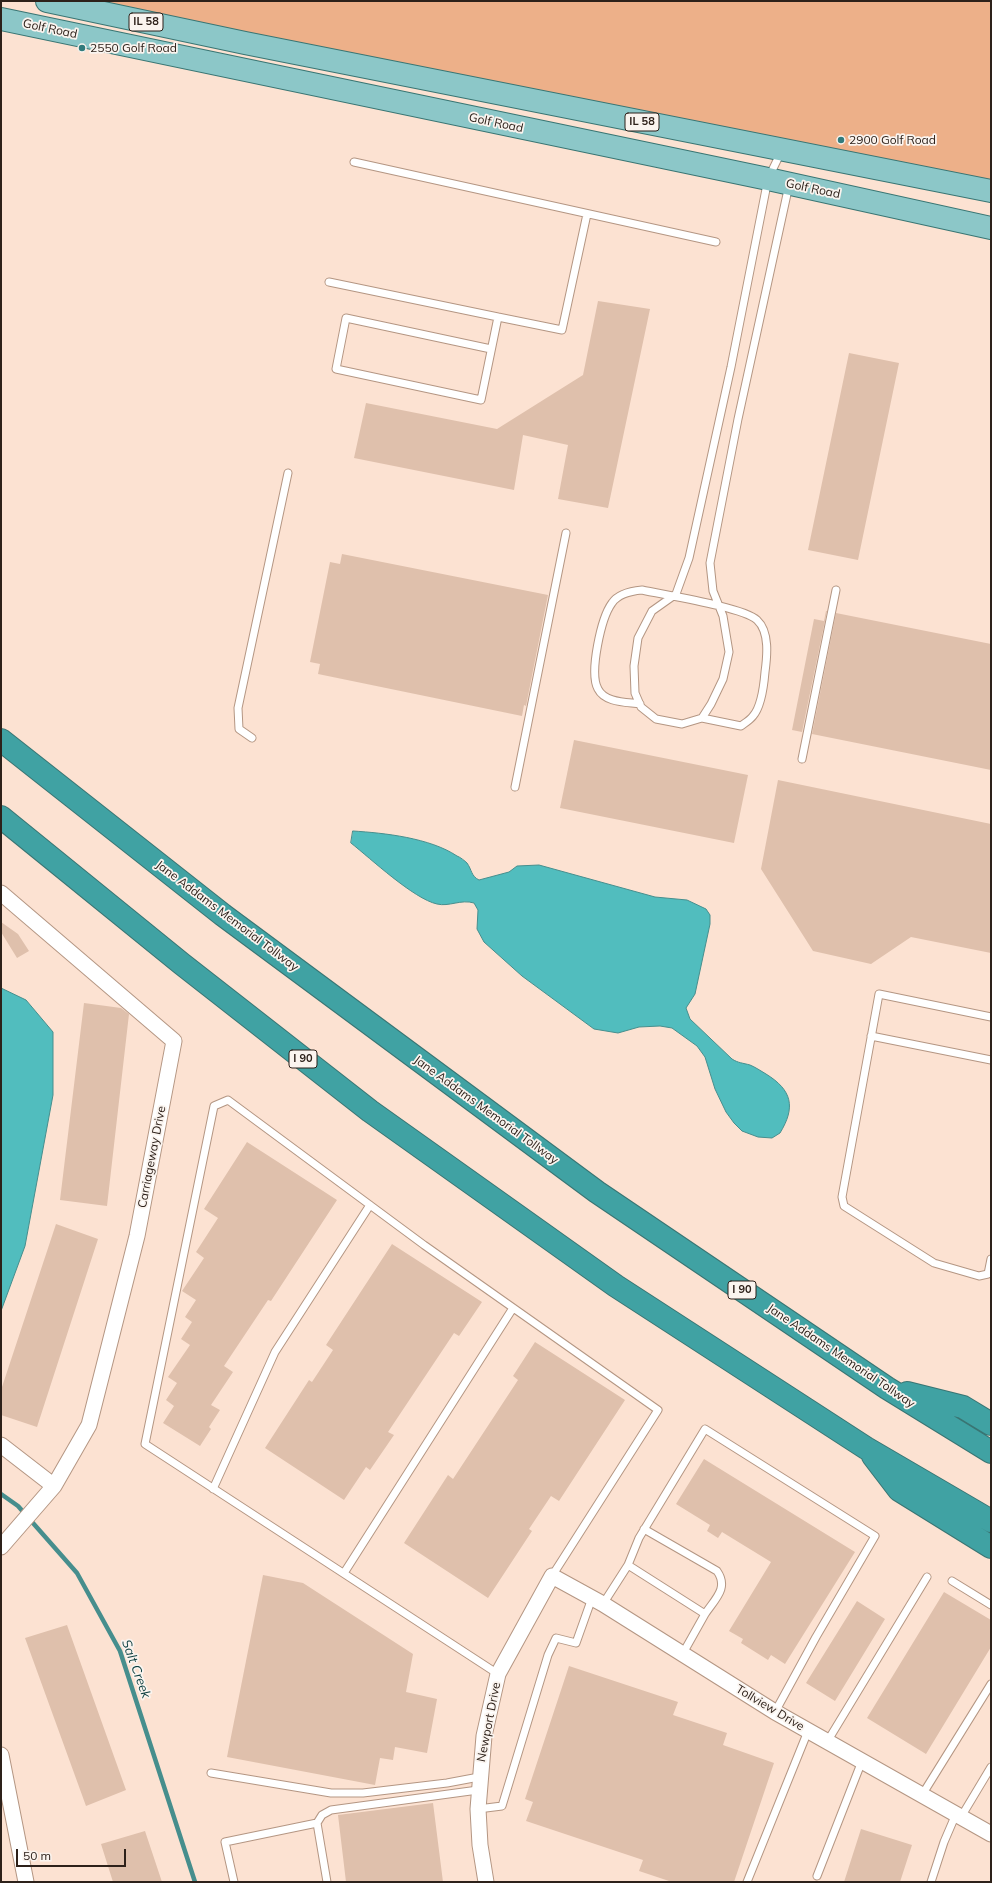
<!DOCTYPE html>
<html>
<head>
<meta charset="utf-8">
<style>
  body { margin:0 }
  #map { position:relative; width:992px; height:1883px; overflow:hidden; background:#fce2d2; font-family:Mulish,sans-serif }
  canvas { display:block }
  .frame { position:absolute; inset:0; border:2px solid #2d211a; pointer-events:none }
  .scale { position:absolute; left:16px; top:1849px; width:110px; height:18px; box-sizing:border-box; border:2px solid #2d211a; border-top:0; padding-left:5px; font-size:12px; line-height:14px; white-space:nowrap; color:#2d211a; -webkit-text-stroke:3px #faf4ef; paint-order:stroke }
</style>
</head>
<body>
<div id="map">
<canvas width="992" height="1883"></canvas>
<div class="frame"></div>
<div class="scale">50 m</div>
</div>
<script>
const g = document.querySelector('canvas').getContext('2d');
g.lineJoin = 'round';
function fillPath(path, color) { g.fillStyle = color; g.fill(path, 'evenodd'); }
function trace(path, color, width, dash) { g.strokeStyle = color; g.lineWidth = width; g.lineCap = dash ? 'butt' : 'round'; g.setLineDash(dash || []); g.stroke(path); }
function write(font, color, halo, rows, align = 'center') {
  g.font = font + ' Mulish,sans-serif'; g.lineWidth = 3.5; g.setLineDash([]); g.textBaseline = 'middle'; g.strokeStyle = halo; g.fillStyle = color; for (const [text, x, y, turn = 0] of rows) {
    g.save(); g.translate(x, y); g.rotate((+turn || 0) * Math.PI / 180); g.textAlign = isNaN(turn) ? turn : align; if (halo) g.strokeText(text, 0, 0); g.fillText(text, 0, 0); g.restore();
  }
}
fillPath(new Path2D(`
  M47,1H991V191Z`), '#edb089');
const water = new Path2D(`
  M353,831C385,833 430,838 457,856C460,857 465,861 467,863C472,870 471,876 479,880L509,872L517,866L539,865L655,897L687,900L706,909L710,915V924L695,994L686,1008L690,1019L732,1059C738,1063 743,1063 750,1065C755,1067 761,1071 766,1074C792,1090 796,1107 780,1133L772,1138L758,1137L742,1131L734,1123L726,1112L715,1089L705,1057L697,1046L672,1028L660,1026L639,1027L618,1033L594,1029L522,976L484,942L477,929L478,910L474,903C461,899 449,907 437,904C414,899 371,859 351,843Z
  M1,988L26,1000L53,1032V1095L25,1246L1,1311Z`);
fillPath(water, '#51bdbe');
trace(water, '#468e8d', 1);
trace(new Path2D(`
  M1,1494L18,1506L77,1573L120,1651L195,1882`), '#468e8d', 4.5);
fillPath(new Path2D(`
  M598,301L650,309L608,508L558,499L568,445L523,435L514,490L354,458L366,403L497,429L583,375Z
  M849,353L899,363L858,560L808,550Z
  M342,554L548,595L526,706L524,705L522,716L318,674L320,664L310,662L330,562L340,564Z
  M826,611H827L802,732L792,730L814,619L824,621Z
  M836,613L991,644V770L812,734Z
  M574,740L748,775L734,843L560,808Z
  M778,780L991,824V953L911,937L871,964L813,951L761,869Z
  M1,922L18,934L29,951L17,958L1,932Z
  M84,1003L121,1008L129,1014L107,1206L60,1200Z
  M247,1142L337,1200L271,1301L268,1300L224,1366L233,1372L211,1405L220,1410L209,1427L211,1429L200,1446L163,1423L174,1406L166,1400L177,1383L168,1377L190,1345L181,1339L192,1322L185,1317L196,1300L182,1291L204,1258L196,1252L218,1218L204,1209Z
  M56,1224L98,1239L37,1427L1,1415V1390Z
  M392,1244L482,1302L459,1336L454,1333L388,1432L394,1435L370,1470L366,1467L344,1500L265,1448L309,1380L312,1382L333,1350L326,1345Z
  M535,1342L625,1400L559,1501L551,1496L529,1529L532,1531L488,1598L404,1543L448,1475L453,1479L518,1380L513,1376Z
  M704,1459L855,1552L785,1664L771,1655L768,1660L741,1643L743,1639L729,1631L771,1562L722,1532L718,1538L707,1531L710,1525L676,1504Z
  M263,1575L303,1583L413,1654L406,1692L437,1699L427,1753L395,1747L393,1760L380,1758L375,1785L227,1757Z
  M944,1592L991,1620V1647L926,1754L867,1718Z
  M857,1601L885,1619L835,1701L806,1683Z
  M67,1625L126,1790L86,1806L25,1638Z
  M569,1666L678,1702L673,1715L727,1733L723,1745L774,1763L734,1882H672L639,1871L643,1860L526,1821L533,1802L525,1799Z
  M433,1803L443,1882H346L338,1815Z
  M861,1829L912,1845L900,1882H844Z
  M145,1831L162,1882H113L101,1844Z`), '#dfc0ac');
const service = new Path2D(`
  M781,152L768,179L731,367L689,558L676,594L652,611L638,638L634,666L635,693L641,707L656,719L682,724L702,718L711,704L723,679L729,652L723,616L713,591L710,563L738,419L789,185
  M354,162L716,242
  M329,282L498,317
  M491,349L346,318L336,369L481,400L498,317L562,330L587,214
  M640,704C627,702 605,703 598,689C589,673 601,618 612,603C618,594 631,591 642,590C664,595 743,607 757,620C770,632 767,657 765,672C764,684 761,707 753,716C750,720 745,723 741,726L702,718
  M252,738L239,729L238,708L288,473
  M802,759L836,590
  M515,787L566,533
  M991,1017L879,994L842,1197L844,1206L934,1263L979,1276L988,1274L991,1259
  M871,1036L991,1060
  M213,1489L275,1352L370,1205
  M644,1529L717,1571C729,1588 715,1599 705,1614
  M628,1565L705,1614L682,1655
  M344,1573L513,1308
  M952,1581L991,1605
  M603,1604L628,1565L639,1538L705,1429L875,1536L816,1637L775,1712
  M498,1674L145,1444L214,1106L228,1100L424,1245L658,1410L552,1576
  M827,1742L927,1577
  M211,1773L331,1793H363L447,1783L479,1777
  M922,1795L991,1684
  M478,1809L502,1806L548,1655L556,1638L576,1643L592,1598
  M961,1817L991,1767
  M317,1823L327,1882
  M817,1876L862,1761
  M234,1882L225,1842L317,1823L322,1815L331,1810L478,1790
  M747,1882L808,1731
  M931,1882L944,1842L956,1814`);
const minor = new Path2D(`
  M1,893L174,1041L137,1236L89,1425L54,1486L1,1445
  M1,1547L54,1486
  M1,1755L26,1882
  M486,1882L480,1845L478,1809L484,1736L498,1674L552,1576L603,1604L775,1712L991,1834`);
const primary = new Path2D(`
  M47,1L245,43L991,191
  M1,19L768,179L991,228`);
const motorway = new Path2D(`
  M1,740L223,915L597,1192L887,1388L991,1452
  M1,817L182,964L370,1111L616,1286L866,1448L991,1521
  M907,1393L963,1407L991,1424
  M873,1456L899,1490L991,1547`);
trace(service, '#b49683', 9);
trace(minor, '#b49683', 17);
trace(primary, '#397573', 24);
trace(motorway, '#397573', 24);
trace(service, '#fff', 7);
trace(minor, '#fff', 15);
trace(primary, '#8cc7c8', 22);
trace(motorway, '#40a2a3', 22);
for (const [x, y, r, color] of [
  [82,48,4,"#317b7c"],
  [841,140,4,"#317b7c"]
]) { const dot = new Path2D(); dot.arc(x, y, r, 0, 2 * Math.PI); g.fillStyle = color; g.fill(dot); trace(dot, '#faf4ef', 1.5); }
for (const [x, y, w] of [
  [146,22,34],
  [642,122,34],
  [303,1059,28],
  [742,1290,28]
]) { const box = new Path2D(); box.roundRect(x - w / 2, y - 9, w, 18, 3); g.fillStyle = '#faf4ef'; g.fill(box); trace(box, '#2d211a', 1); }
write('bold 11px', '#2d211a', null, [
  ["IL 58",146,22],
  ["IL 58",642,122],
  ["I 90",303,1059],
  ["I 90",742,1290]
]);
write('12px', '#2d211a', '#faf4ef', [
  ["Golf Road",50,29,12],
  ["Golf Road",496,123,12],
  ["Golf Road",813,189,12],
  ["Jane Addams Memorial Tollway",227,916,37],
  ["Jane Addams Memorial Tollway",486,1110,36],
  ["Carriageway Drive",152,1157,-79],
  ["Jane Addams Memorial Tollway",841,1356,34],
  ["Tollview Drive",770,1708,31],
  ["Newport Drive",489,1722,-79]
]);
write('12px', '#2d211a', '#faf4ef', [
  ["2550 Golf Road",90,48],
  ["2900 Golf Road",849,140]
], 'left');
write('italic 13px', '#0b3e3f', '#faf4ef', [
  ["Salt Creek",136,1669,70]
]);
</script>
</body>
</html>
